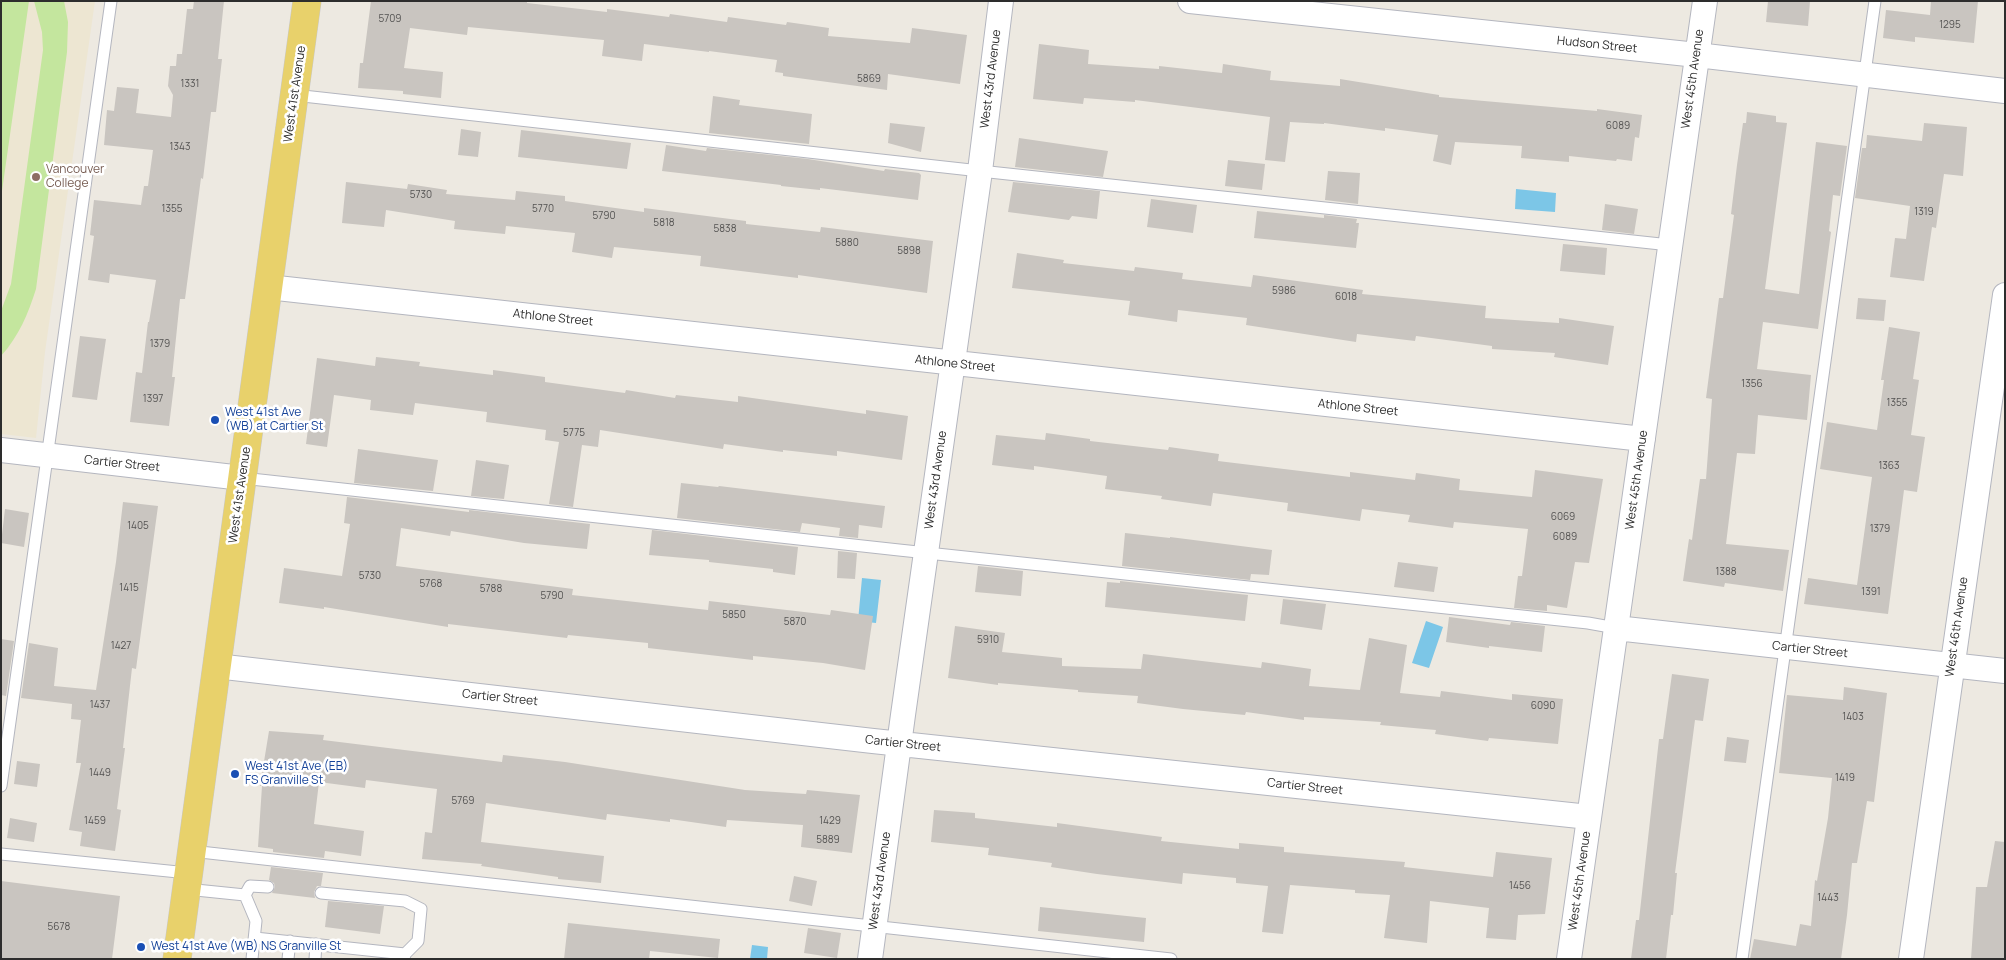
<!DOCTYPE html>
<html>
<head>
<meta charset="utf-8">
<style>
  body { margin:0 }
  #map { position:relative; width:2006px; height:960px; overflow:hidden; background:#ede9e1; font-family:Manrope,sans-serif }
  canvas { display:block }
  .frame { position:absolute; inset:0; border:2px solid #2d2d2d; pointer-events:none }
</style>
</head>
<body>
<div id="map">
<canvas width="2006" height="960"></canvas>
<div class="frame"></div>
</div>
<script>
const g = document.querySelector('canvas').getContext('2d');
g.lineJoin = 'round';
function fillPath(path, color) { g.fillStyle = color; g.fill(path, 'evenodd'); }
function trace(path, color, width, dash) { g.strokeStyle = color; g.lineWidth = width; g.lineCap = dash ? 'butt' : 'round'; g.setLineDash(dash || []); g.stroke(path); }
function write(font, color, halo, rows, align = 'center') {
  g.font = font + ' Manrope,sans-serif'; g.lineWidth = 5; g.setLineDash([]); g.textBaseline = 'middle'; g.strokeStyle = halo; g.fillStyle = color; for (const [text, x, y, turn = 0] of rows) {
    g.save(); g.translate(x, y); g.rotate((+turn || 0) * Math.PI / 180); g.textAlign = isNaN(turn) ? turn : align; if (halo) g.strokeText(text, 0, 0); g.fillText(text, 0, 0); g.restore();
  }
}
fillPath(new Path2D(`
  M1,1H95L45,352L36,438L1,434Z`), '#ede6d2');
fillPath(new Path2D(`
  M1,1H29L1,198Z
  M34,1H64L68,22L67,52L36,289C28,314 19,336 1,356V311L11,284L43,50L42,32Z`), '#c4e69e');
fillPath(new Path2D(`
  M1516,189L1556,193L1555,212L1515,209Z
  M862,578L881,580L876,623L858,621Z
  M1426,621L1443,627L1429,668L1412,663Z
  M752,945L768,947L767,959H750Z`), '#7cc6e7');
fillPath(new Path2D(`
  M194,1H224L218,59H222L216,112H211L203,179L201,178L185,299H180L172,377H175L169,426L130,422L136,372L142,373L148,322H149L156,280L110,274L109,283L88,280L94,236L90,235L94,200L141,205L144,186H148L153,150L104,145L107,110L114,111L117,87L139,89L136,113L171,117L173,95L168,86L170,66H176L177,54H182L187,9H193Z
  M371,1H527V3L607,12V9L669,17L670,14L727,22L728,17L786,25L787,22L829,28L828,36L910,43L912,28L967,35L960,84L888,74L887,90L783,76V73L775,72L777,60L709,51V52L644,44L642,61L602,56L604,40L468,27L467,35L410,28L404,68L443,72L441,98L403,94V91L358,88L360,63H363Z
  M1768,1H1810L1808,26L1766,22Z
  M1931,1H1978L1974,43L1915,37V42L1883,38L1886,10L1930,15Z
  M1039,44L1089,50L1088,64L1159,69V66L1222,73L1223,64L1271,71L1270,80L1340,86V79L1439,95V97L1597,111V109L1642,115L1639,138L1635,137L1632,161L1617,159L1616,161L1569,156V162L1521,158L1522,146L1455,142L1451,165L1433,161L1438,135L1385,128V131L1324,123V124L1290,122L1285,162L1265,160L1270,117L1135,100V102L1084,98L1083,104L1033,99Z
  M713,96L740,100L739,105L812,114L809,144L709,133Z
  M1747,112L1776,116V122L1787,123L1765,289L1799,294L1816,142L1847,146L1840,196L1833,195L1829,231L1831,232L1818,329L1763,322L1757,369L1811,375L1807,420L1758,415L1755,454L1737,453L1726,544L1789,550L1783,591L1725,583L1724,587L1683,581L1689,539L1692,540L1700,479H1706L1712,399L1706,398L1719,298H1723L1734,215L1731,214L1737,165L1743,123H1746Z
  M890,123L925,127L921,152L888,143Z
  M1924,123L1967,127L1963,176L1944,174L1936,228L1932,227L1924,281L1890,277L1895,238L1906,239L1910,206L1855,198L1862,148H1866L1867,135L1922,141Z
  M461,129L481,132L478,157L458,155Z
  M521,130L631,143L627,169L518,157Z
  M1019,138L1108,151L1103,177L1015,167Z
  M666,145L706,151L707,148L808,159L884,171L885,169L919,173L921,175L918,200L820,188V190L781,186V185L662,171Z
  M1228,160L1265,164L1262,190L1225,186Z
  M1328,171L1360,173L1358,204L1325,200Z
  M346,182L407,189L408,184L447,190L446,194L515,200L516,191L565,196V201L644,212V208L746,221V224L820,232L821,227L933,241L927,293L798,275V278L700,266L701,256L614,247L612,258L572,252L575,233L506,226L505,234L454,229L455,221L386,210L384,227L342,223Z
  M1013,182L1100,191L1097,219L1072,216L1069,220L1008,212Z
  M1151,199L1197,205L1193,233L1147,227Z
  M1605,204L1638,209L1634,234L1602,230Z
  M1257,211L1324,218V215L1357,219L1356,223H1359L1356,248L1254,238Z
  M1563,244L1607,248L1605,275L1560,271Z
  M1017,253L1064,260L1063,263L1134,271L1135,267L1183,273L1182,279L1251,287L1253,275L1363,290L1362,294L1486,306L1485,318L1559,323V318L1614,326L1608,365L1554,357L1555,353L1492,349V346L1416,336L1415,341L1357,334L1356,342L1246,325L1247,318L1178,310L1177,322L1128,315L1130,301L1012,288Z
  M1858,298L1886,300L1884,321L1856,319Z
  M1889,327L1920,332L1913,379L1919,380L1911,435L1925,437L1917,492L1904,490L1888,614L1804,604L1808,578L1857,585L1872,477L1820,469L1827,422L1877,430L1884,380H1881Z
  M80,336L106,339L97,400L72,397Z
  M376,357L420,362L419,366L493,375V370L545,377V382L625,393L626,390L675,398L676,395L738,402V396L866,414V410L908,416L902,460L837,451V456L783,450V452L724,444L723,449L600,430L598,447L582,445L573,507L549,504L559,442L545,440L546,430L486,422L487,412L415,403L413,415L370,410L371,400L334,395L327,447L306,444L317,358L375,366Z
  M1046,433L1090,439V441L1168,450L1169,447L1219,454L1218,461L1350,477V472L1415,480L1416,473L1460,479L1459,490L1532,497L1535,470L1603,479L1589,563L1575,562L1567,608L1547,605V611L1514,608L1518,576H1522L1528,529L1454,522L1453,528L1408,522L1410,515L1362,509L1360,521L1287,511L1288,503L1213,493L1211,506L1161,499L1162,496L1105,489L1107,476L1034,466V470L992,465L996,435L1045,440Z
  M358,449L438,460L433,491L354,483Z
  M476,460L509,465L504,499L471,496Z
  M681,483L718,487L719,486L885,506L882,528L859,525L858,538L839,536L840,528L802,523L800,532L677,518Z
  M347,497L469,512V510L590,524L587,549L524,543L451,531L450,536L401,528L396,566L573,589L572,595L708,610L709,601L830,615L831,610L873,616L865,670L823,663L753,656V660L648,648V643L568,635L567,638L448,624V627L324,607V609L279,603L284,568L342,576L350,524L344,523Z
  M123,502L158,506L136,669L132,668L123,748H125L117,809L121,810L115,851L80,846L82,832L69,830L81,763H76L81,720L71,719L72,704L21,698L29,643L58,648L54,686L96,690L116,562Z
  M5,509L29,513L24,547L1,543Z
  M652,530L798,547L795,575L773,572V569L709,562V560L649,555Z
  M1125,533L1170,538V537L1272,550L1269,575L1251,574L1250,580L1122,566Z
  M838,551L857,553L855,579L837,578Z
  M1398,562L1438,567L1434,592L1394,587Z
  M978,566L1023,571L1021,596L975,592Z
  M1120,581L1248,595L1245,621L1105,607L1107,582L1120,583Z
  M1283,599L1326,604L1322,630L1280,624Z
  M1449,617L1510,625L1511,622L1545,626L1542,652L1489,646V648L1446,642Z
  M955,626L1005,633L1002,652L1062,658V666L1141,669L1143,654L1261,668L1262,662L1311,669L1309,686L1360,690L1369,638L1407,645L1400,693L1440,697L1441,691L1512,700V694L1563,699L1558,744L1489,738L1488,741L1435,734L1436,730L1380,725L1381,722L1304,717V720L1246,712L1245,715L1183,709L1137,703L1138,696L1078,692V690L998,683V685L948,678Z
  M1,639L14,641L6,696L1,695Z
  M1672,674L1709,679L1703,721L1695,720L1675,873H1677L1673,915H1671L1666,959H1631L1636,920H1639L1659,739H1663Z
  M1844,687L1887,693L1874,802L1867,801L1857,863H1852L1847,915L1841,959H1750L1754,939L1796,946L1800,924L1811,926L1815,880L1817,881L1828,818L1832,778L1779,773L1787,695L1843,700Z
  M269,731L324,735L323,740L502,762L503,755L565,762L745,790L806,794L807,790L860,795L852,853L801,847L803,825L727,820L726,827L670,819V822L607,814L606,820L486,803L481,842L604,856L601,883L558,879V877L481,866L482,864L422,859L425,832L432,833L437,789L366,780L365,788L319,782L314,824L364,831L361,856L325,851L324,858L273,852V849L258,847L262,786H260Z
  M1727,737L1749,740L1746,763L1724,761Z
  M17,761L40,764L37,787L14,784Z
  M934,810L975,813V818L1057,827V823L1162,837L1161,841L1239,849V843L1284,847V852L1405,862L1404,867L1493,877L1496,852L1552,858L1545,914L1518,915L1516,940L1486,938L1489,908L1430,901L1427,943L1384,938L1390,895L1355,893V890L1290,885L1283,934L1262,932L1268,886L1236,883V878L1183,873L1182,884L1097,874L1051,867L1052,863L988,855L989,848L931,842Z
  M10,818L37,823L34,842L7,838Z
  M1995,841L2005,842V959H1971L1976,887H1987Z
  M271,867L323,873L321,886H317L314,892L315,898L272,893L275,887L274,883L269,880Z
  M794,876L817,881L812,906L789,901Z
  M1,881L120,896L112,959H1Z
  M328,901L384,906L380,934L325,927Z
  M1040,907L1146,918L1144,942L1038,931Z
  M568,923L720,939L718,958L650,951L649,959H564Z
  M808,928L841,933L837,958L804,953Z`), '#c9c5c0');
const service = new Path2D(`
  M294,95L980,171L1670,245
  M242,478L899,550L1588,623L1616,628
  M1,786L111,1
  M191,851L1171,959
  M1,854L188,873
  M186,889L245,895L256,921L252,959
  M321,893L405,901L421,909L418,941L405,954
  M245,895L250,886L268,887
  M255,938L405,954L404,959
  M288,959L290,941
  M315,959L316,944
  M1742,959L1875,1`);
const minor = new Path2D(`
  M1190,1L1697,55L2005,91
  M268,287L1643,439
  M1,450L242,478
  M1616,628L2005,671
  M216,666L873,741L1589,817
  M870,959L903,715L980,171L1001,1
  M1569,959L1705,1
  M1911,959L2005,295`);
const primary = new Path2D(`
  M177,959L307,1`);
trace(service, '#b4b6bf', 13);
trace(minor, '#b4b6bf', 26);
trace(primary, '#c8c8c8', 29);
trace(service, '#fff', 11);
trace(minor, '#fff', 24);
trace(primary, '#e8d16b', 28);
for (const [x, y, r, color] of [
  [36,177,5,"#8d6e63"],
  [215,420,5,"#1a4fb4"],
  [235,774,5,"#1a4fb4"],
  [141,947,5,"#1a4fb4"]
]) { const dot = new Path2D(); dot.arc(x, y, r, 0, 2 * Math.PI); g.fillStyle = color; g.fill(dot); trace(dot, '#fff', 2); }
write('10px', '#545352', null, [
  ["5709",390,19],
  ["1295",1950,25],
  ["5869",869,79],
  ["1331",190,84],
  ["6089",1618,126],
  ["1343",180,147],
  ["5730",421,195],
  ["1355",172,209],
  ["5770",543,209],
  ["1319",1924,212],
  ["5790",604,216],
  ["5818",664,223],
  ["5838",725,229],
  ["5880",847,243],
  ["5898",909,251],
  ["5986",1284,291],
  ["6018",1346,297],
  ["1379",160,344],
  ["1356",1752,384],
  ["1397",153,399],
  ["1355",1897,403],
  ["5775",574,433],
  ["1363",1889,466],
  ["6069",1563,517],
  ["1405",138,526],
  ["1379",1880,529],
  ["6089",1565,537],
  ["1388",1726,572],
  ["5730",370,576],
  ["5768",431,584],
  ["1415",129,588],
  ["5788",491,589],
  ["1391",1871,592],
  ["5790",552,596],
  ["5850",734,615],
  ["5870",795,622],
  ["5910",988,640],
  ["1427",121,646],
  ["1437",100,705],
  ["6090",1543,706],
  ["1403",1853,717],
  ["1449",100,773],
  ["1419",1845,778],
  ["5769",463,801],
  ["1459",95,821],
  ["1429",830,821],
  ["5889",828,840],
  ["1456",1520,886],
  ["1443",1828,898],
  ["5678",59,927]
]);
write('12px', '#2d2d2d', '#fff', [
  ["Hudson Street",1597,45,6],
  ["West 43rd Avenue",991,79,-83],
  ["West 45th Avenue",1693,79,-82],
  ["West 41st Avenue",295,94,-82],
  ["Athlone Street",553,318,6],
  ["Athlone Street",955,364,6],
  ["Athlone Street",1358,408,6],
  ["Cartier Street",122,464,6],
  ["West 43rd Avenue",936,480,-82],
  ["West 45th Avenue",1637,480,-82],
  ["West 41st Avenue",240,495,-82],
  ["West 46th Avenue",1957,627,-82],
  ["Cartier Street",1810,650,6],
  ["Cartier Street",500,698,6],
  ["Cartier Street",903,744,6],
  ["Cartier Street",1305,787,6],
  ["West 43rd Avenue",880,881,-82],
  ["West 45th Avenue",1580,881,-82]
]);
write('12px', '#785e54', '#fff', [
  ["Vancouver",46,170],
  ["College",46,184]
], 'left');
write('12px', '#164399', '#fff', [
  ["West 41st Ave",225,413],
  ["(WB) at Cartier St",225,427],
  ["West 41st Ave (EB)",245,767],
  ["FS Granville St",245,781],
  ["West 41st Ave (WB) NS Granville St",151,947]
], 'left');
</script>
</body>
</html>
